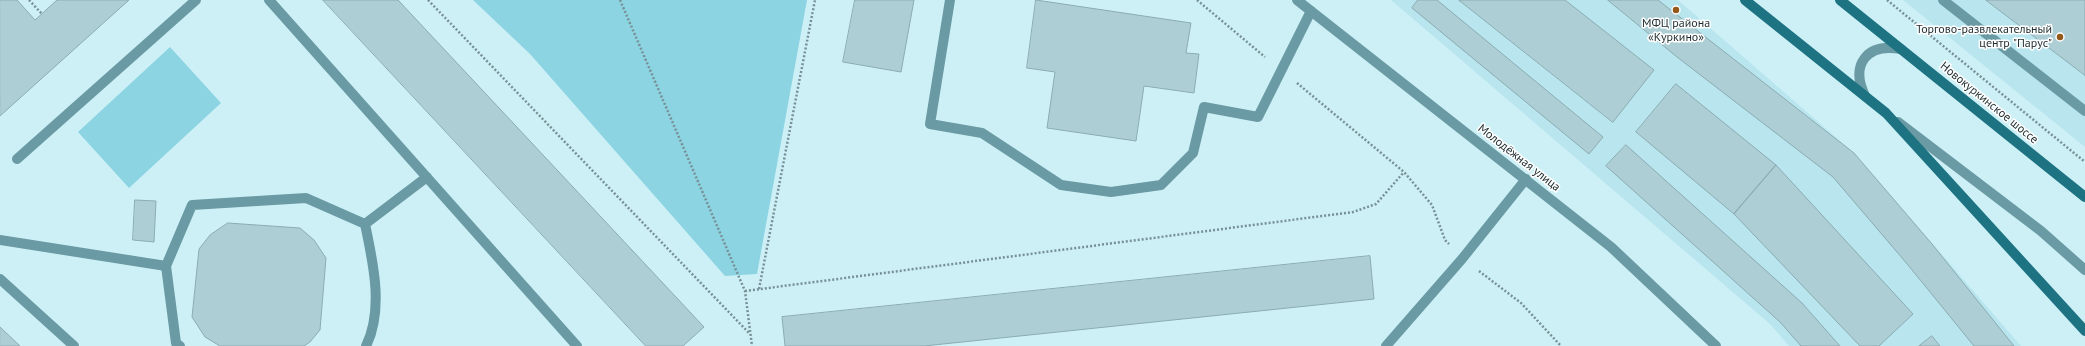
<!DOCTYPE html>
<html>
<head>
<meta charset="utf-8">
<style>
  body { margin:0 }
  canvas { display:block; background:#cdf0f7 }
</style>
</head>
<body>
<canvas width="2085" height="346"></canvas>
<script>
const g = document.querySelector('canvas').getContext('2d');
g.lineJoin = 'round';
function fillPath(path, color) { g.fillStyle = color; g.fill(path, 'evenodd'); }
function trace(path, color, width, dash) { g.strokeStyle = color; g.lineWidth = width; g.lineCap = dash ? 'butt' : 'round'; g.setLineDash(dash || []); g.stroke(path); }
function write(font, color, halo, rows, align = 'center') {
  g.font = font + ' "PT Sans",sans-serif'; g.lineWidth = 3; g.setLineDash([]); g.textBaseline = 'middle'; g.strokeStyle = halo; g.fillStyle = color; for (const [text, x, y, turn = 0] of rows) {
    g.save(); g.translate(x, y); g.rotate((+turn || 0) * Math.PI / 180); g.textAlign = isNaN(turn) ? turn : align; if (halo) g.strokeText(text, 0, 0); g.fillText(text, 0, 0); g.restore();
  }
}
fillPath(new Path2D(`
  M1391,0H1678L1854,153L2021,346H1789L1770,324Z
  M1903,0H2085V147Z`), '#b9e5ee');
fillPath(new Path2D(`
  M473,0H807L757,274L725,276L530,54Z
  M170,47L221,103L129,188L78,132Z`), '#8cd4e2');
const building = new Path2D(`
  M0,0H17L35,20L57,0H129L0,116Z
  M323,0H398L704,327L683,346H646Z
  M855,0H914L901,72L843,62Z
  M1036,0L1191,23L1186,53L1199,54L1194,93L1144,86L1136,141L1047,128L1055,72L1027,68Z
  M1418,0H1437L1603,137L1589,154L1412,8Z
  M1459,0H1565L1654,70L1613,122Z
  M1608,0H1658L1854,153L1932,244L2014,346H1974L1908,265L1833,177L1677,57Z
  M1986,0H2085V75Z
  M1676,84L1776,165L1734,214L1636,132Z
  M1626,145L1802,303L1840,346H1801L1780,322L1606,166Z
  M1776,165L1913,314L1879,346H1860L1734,214Z
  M135,200L156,201L154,242L133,240Z
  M228,223L300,228L314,240L326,258L320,330L310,342L304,346H220L205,337L192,317L199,249L210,235Z
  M1370,256L1374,299L924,346H785L782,317Z
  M0,327L20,346H0Z
  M1932,336L1940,346H1919Z`);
fillPath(building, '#acced4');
trace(building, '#8bacb2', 1);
trace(new Path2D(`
  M29,0L42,14
  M428,0L750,334
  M620,0L745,291L752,346
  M1197,0L1265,57
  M1887,0L2085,162
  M1297,83L1404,172L1432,205L1445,240L1449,244
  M1479,271L1521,303L1561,346
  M759,289L815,0
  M745,291L1353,212L1376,204L1404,172`), '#779095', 2.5, [2, 2]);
trace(new Path2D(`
  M269,0L577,346
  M950,0L930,124L982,133L1061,185L1111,192L1161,185L1193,153L1204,107L1258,117L1311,11
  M1943,0L2085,111
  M17,159L196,0
  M365,224C373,262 384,310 366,346
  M0,240L166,266L192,205L306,198L365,224L427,177
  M166,266L176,343L180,346
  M0,279L74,346
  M1386,346L1462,259L1526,179`), '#6a9aa3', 10);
trace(new Path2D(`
  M1297,0L1611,247L1716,346`), '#6a9aa3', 10);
trace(new Path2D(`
  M1865,96C1850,64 1867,43 1901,49
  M1898,122L2041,231L2085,270`), '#6a9aa3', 10);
trace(new Path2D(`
  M1745,0L1886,113L2085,331
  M1840,0L2085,197`), '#1d7381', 10);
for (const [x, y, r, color] of [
  [1676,10,4,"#95581b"],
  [2060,37,4,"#95581b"]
]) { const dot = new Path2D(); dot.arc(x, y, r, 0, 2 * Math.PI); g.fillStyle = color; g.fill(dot); trace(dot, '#fff', 1.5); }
write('12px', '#1e2c2e', '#fff', [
  ["МФЦ района",1676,24],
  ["«Куркино»",1676,38],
  ["Торгово-развлекательный",2052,30,"right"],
  ["центр \"Парус\"",2052,44,"right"]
]);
write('12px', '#1e2c2e', '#fff', [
  ["Новокуркинское шоссе",1989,103,39],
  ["Молодёжная улица",1519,158,38]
]);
</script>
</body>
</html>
